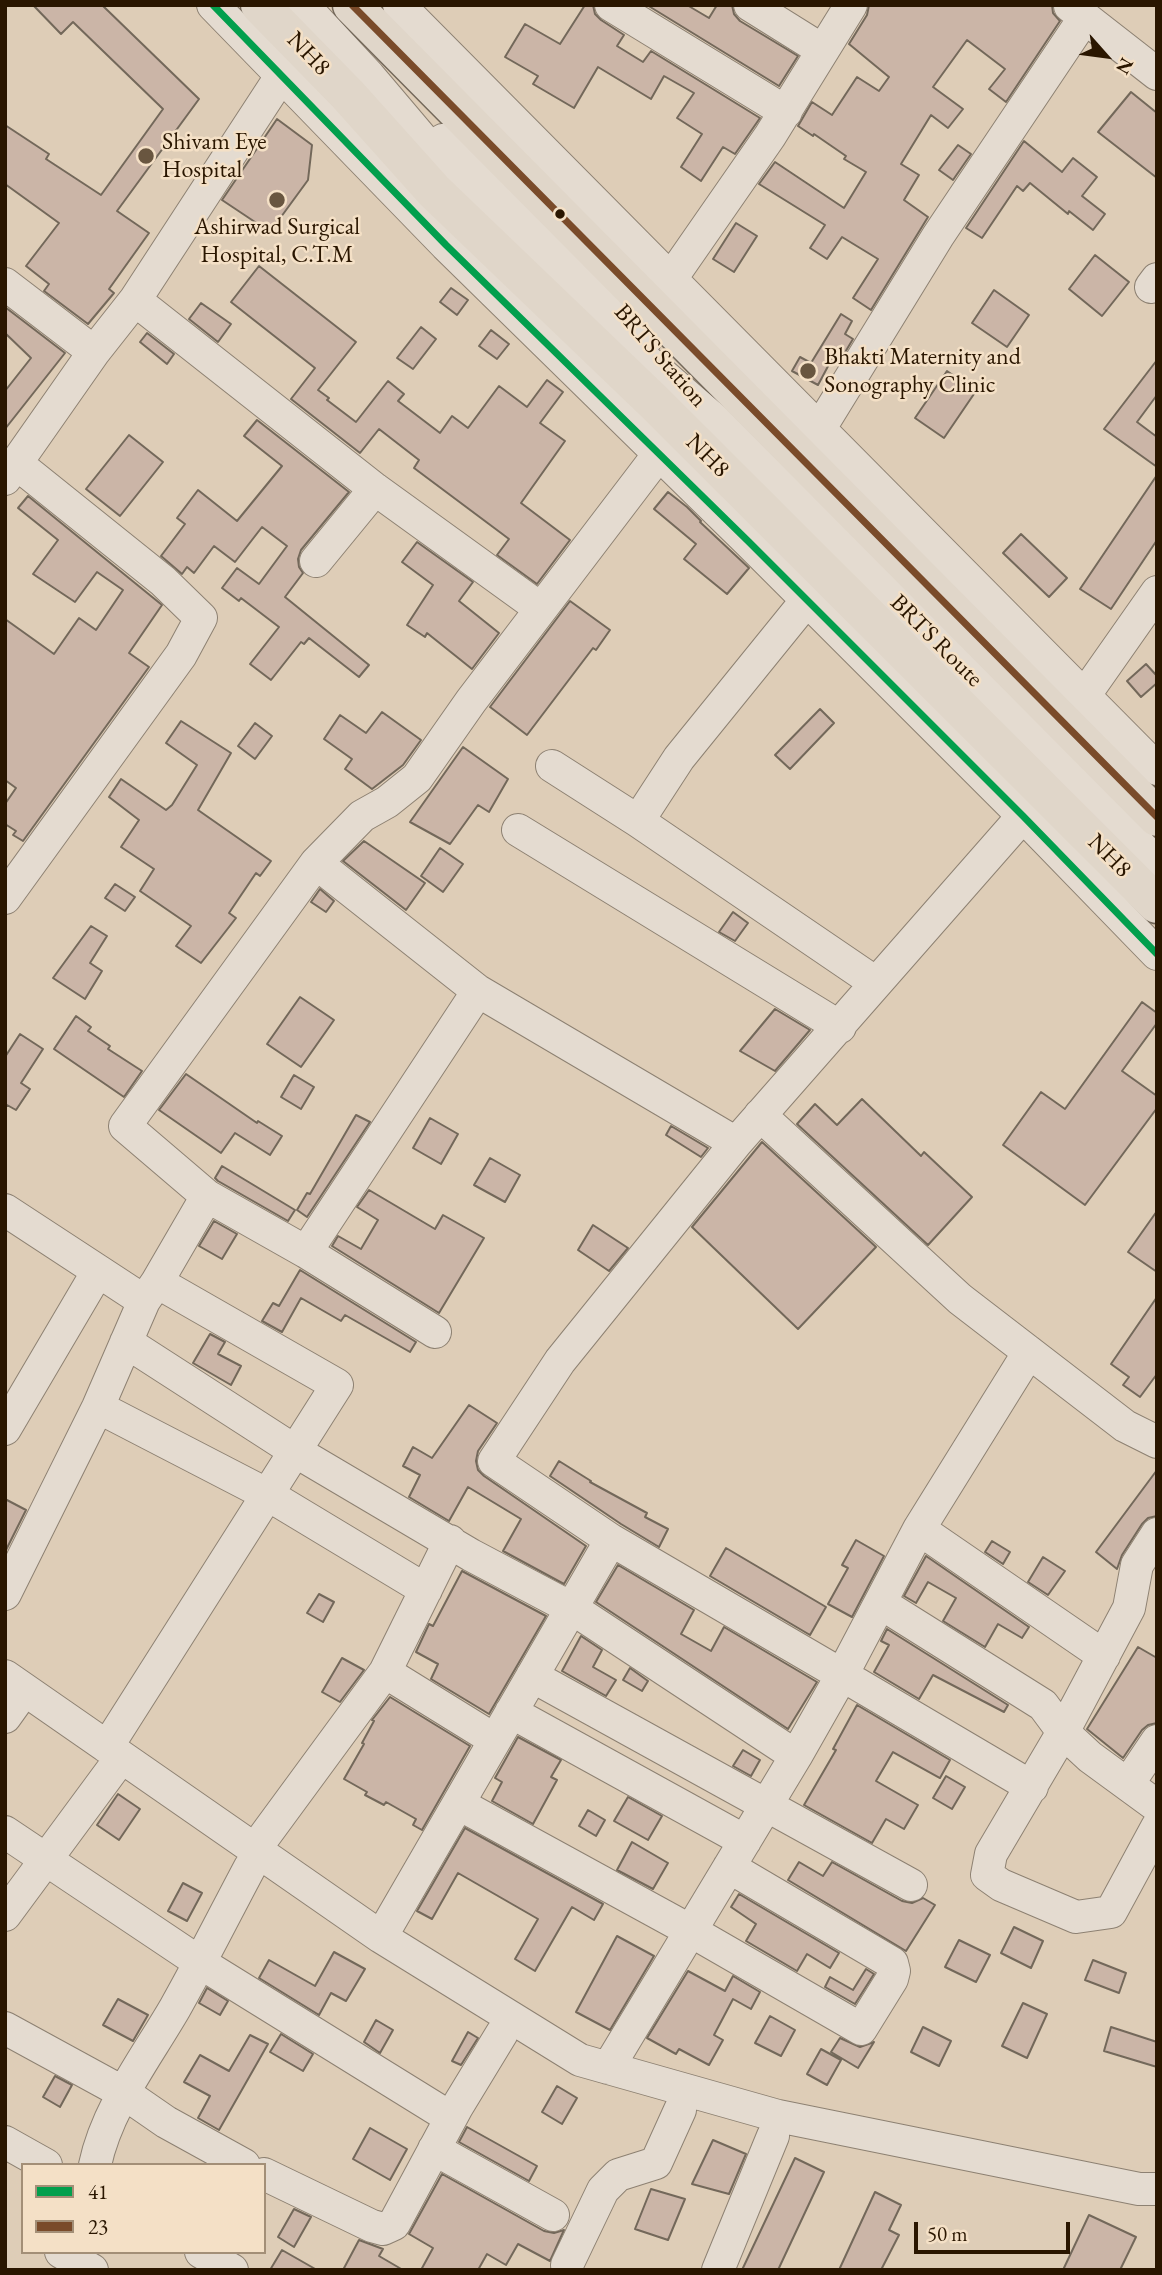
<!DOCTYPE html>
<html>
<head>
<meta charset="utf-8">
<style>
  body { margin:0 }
  #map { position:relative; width:1162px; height:2275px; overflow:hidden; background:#decdb7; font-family:"EB Garamond",serif }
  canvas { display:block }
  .frame { position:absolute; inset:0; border:7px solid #2a1600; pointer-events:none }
  .legend { position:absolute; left:21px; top:2163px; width:245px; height:91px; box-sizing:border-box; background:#f4e0c6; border:2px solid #a38f77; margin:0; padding:9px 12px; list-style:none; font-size:21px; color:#2a1600 }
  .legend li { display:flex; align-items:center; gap:14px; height:35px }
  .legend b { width:35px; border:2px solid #a38f77 }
  .north { position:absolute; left:1071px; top:21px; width:70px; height:70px; -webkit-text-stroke:5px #f4e0c6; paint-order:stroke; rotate:118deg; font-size:19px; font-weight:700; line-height:28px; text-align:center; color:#2a1600 }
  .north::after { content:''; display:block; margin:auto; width:24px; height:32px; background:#2a1600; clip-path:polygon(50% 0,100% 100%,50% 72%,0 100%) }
  .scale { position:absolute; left:914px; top:2222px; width:156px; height:32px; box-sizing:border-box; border:4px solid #2a1600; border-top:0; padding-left:9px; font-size:21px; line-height:24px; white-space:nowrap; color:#2a1600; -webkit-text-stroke:5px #f4e0c6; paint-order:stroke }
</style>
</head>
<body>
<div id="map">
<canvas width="1162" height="2275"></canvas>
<div class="frame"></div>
<ul class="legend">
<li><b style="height:9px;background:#029f4d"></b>41</li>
<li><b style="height:9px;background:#7a4b2a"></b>23</li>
</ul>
<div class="north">N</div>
<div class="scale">50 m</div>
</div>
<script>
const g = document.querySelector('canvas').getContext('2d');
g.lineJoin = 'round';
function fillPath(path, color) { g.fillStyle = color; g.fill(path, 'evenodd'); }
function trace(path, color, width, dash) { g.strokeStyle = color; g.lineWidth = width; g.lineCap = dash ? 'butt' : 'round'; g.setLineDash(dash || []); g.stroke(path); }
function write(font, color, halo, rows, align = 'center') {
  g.font = font + ' "EB Garamond",serif'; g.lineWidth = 5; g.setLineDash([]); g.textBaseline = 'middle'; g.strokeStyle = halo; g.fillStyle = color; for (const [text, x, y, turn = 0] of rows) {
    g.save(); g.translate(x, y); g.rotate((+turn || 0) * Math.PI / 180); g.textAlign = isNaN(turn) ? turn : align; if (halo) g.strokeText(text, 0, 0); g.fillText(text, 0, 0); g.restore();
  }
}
const building = new Path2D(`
  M33,5H102L199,99L117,211L149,233L109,289L114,293L88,324L44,291L49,284L26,266L59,223L5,184V125L49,154L46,159L101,195L163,109L73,22L61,34Z
  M585,5H593L595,14L601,20L624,35L617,46L643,62L651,51L760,118L735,154L723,147L701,181L681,167L702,134L677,118L694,93L664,76L651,99L598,67L574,108L533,84L538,76L505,57L525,24L560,44Z
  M647,5H687L709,18L717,5H732L734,14L740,21L798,56L779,86Z
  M869,5H1052L1053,13L1060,21L1006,102L989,89L1005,69L967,40L933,87L963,109L948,128L931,115L901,164L919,175L904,200L928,217L871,310L853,298L878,259L842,237L827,259L810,248L825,225L759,184L775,162L844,208L866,172L844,159L846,156L814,134L813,136L798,126L812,102L832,115L857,77L879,91L889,77L849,44L867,15Z
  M1131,92L1157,113V178L1098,132Z
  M277,119L312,145L308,180L270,232L222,200Z
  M1024,141L1062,172L1073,158L1097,177L1082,196L1105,214L1093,230L1069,211L1068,214L1030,183L1023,191L1017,186L982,238L966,228Z
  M958,145L971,154L953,180L939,170Z
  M736,223L757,236L734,272L713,259Z
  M1095,255L1129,282L1102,316L1069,289Z
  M259,266L356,342L318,390L329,398L327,400L356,422L388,381L404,394L398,401L440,433L452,416L468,428L499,386L527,407L547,380L563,392L540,423L565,441L521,503L570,540L537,584L497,555L509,539L414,468L419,460L379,429L360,453L291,399L315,368L231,302Z
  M451,288L468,300L457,315L440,302Z
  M994,290L1029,315L1007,347L972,323Z
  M201,303L231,324L218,342L189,319Z
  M5,307L65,353L5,429V391L31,358L5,333Z
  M841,314L852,321L845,334L853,339L841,359L834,355L818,385L792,371L800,357L811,363Z
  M421,327L436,339L413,369L397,358Z
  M491,330L509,344L497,359L479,346Z
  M147,333L174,354L167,364L140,342Z
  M1157,360V395L1137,422L1157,437V467L1104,429Z
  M947,371L976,391L944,438L915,418Z
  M257,420L349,492L301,550L298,559L299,567L303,573L285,597L369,665L359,677L309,638L304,644L301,642L271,680L250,664L279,627L241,598L239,601L222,588L237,568L259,584L287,546L262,527L235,562L214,546L194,573L187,567L182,574L161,556L185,524L177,518L198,490L237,521L282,466L244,436Z
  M129,435L163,462L120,516L86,489Z
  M1157,475V540L1111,609L1080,589Z
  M668,492L687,507L701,521L700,522L749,568L727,594L684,559L696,544L654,509Z
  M28,496L162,605L129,653L149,667L23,841L13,835L16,831L5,824V804L16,788L5,780V619L54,654L79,618L96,630L123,590L97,572L75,602L33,574L58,540L18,508Z
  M1021,534L1067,578L1049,597L1003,553Z
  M417,542L473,582L459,601L499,633L472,669L427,633L425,637L407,625L433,585L402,562Z
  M570,601L610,630L596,650L593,648L527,735L490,707Z
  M1146,664L1157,676V683L1141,697L1127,681Z
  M820,709L834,723L790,769L775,755Z
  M382,712L421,740L403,765L372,789L345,769L352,759L324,739L340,715L366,733Z
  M181,721L231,753L198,810L271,861L260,876L256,873L229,913L236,918L201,963L176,946L191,926L140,891L154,869L121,847L139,820L109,797L121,779L166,810L172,805L197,765L166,743Z
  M255,723L272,736L255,759L238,746Z
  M463,747L508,779L489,812L478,805L450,844L410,822Z
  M364,841L425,883L406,910L343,861Z
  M440,848L463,864L443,892L421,876Z
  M115,884L135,897L125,911L105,898Z
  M320,889L334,901L326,912L311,902Z
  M733,912L748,923L735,941L719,932Z
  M91,926L107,936L90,963L102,971L85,999L53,978Z
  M300,997L334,1020L301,1067L267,1044Z
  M1142,1002L1157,1013V1023L1122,1071L1157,1096V1108L1085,1205L1003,1145L1041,1092L1065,1109Z
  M775,1009L810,1030L775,1071L740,1051Z
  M76,1016L91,1027L88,1031L110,1046L108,1049L142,1071L124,1097L54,1049Z
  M20,1034L43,1049L21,1083L30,1089L16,1110L7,1105L5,1108V1057Z
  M186,1074L257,1123L258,1121L282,1136L270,1155L235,1133L221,1153L159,1110Z
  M294,1075L314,1087L301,1109L281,1097Z
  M862,1099L921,1156L924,1152L972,1197L928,1245L797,1124L815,1104L837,1125Z
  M356,1115L370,1122L307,1217L297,1210L307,1193L310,1194Z
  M430,1118L458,1134L441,1164L413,1148Z
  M671,1126L708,1148L701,1157L666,1135Z
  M762,1142L876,1247L798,1329L692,1227Z
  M490,1158L520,1175L505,1202L474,1185Z
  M222,1166L295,1210L288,1221L218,1181L215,1178Z
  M369,1190L435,1229L443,1215L484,1238L439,1313L332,1246L338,1236L361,1249L378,1220L357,1207Z
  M1157,1211V1272L1128,1252Z
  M214,1221L237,1234L222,1259L199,1246Z
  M593,1225L628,1248L609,1271L578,1250Z
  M300,1270L416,1342L410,1352L345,1315L341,1321L301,1298L282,1332L262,1321L273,1303L279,1306Z
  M1157,1297V1374L1140,1397L1123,1385L1129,1377L1111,1364Z
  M210,1334L225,1342L218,1354L241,1366L231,1385L193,1363Z
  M469,1405L497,1423L478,1451L476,1461L478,1470L484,1476L586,1546L564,1584L503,1551L521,1519L468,1487L449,1521L409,1497L420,1475L403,1466L413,1447L432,1458Z
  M559,1461L591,1481L590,1482L647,1513L645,1517L668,1529L659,1547L621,1524L550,1476Z
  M1157,1470V1516L1148,1518L1142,1524L1122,1555L1117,1569L1096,1552Z
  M5,1499L26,1510L5,1552Z
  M856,1540L884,1556L852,1617L828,1604L848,1568L842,1565Z
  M992,1541L1010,1552L1003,1564L985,1552Z
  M726,1548L826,1607L810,1635L710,1576Z
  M926,1556L1029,1627L1022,1638L998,1624L985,1647L943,1621L956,1598L928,1582L916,1603L904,1596Z
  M1043,1557L1065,1571L1048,1595L1028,1582Z
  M618,1565L694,1610L681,1634L711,1651L724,1627L817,1682L788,1729L596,1602Z
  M462,1571L546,1616L489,1714L431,1679L438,1664L416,1652L429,1624L433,1626Z
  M319,1594L334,1602L323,1622L307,1613Z
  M887,1629L1008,1705L1004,1712L933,1675L919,1699L874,1672L889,1645L881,1641Z
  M581,1636L602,1650L593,1667L616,1680L606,1696L562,1671Z
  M1138,1647L1157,1658V1723L1148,1725L1142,1730L1123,1758L1087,1729Z
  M342,1658L364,1670L340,1702L322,1692Z
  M630,1668L648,1681L642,1691L623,1680Z
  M390,1697L470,1746L422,1830L413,1825L416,1819L386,1802L384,1805L365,1795L367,1792L344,1779L364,1744L362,1743L374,1721L372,1720Z
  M857,1705L950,1760L940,1778L893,1752L876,1781L918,1805L904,1829L886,1819L872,1843L804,1805L836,1750L833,1749Z
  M518,1737L561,1760L551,1777L557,1780L533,1824L492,1801L502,1782L495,1778Z
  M743,1750L760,1760L751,1776L733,1766Z
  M946,1776L965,1787L952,1809L933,1798Z
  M118,1794L140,1809L119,1840L97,1825Z
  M628,1797L662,1816L648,1840L614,1821Z
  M588,1810L605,1820L596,1836L579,1826Z
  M465,1828L603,1904L594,1920L572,1907L535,1971L515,1959L538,1919L458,1873L432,1919L417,1911Z
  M632,1842L668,1863L653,1889L617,1870Z
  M799,1862L823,1876L832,1862L902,1901L912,1903L923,1898L935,1905L906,1951L788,1880Z
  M183,1883L202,1893L187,1921L168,1911Z
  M739,1894L839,1953L830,1968L807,1954L797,1971L746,1941L756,1924L731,1907Z
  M1014,1927L1043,1941L1031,1968L1001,1953Z
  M617,1936L654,1956L610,2030L576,2012Z
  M959,1940L990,1955L976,1982L945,1967Z
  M334,1952L365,1969L346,2001L331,1993L319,2015L259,1978L269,1960L315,1986Z
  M1093,1960L1126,1973L1119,1993L1085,1980Z
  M866,1969L874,1974L855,2004L825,1987L830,1977L853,1990Z
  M688,1971L725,1991L733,1976L760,1992L751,2009L733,1999L714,2035L723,2040L709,2065L679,2049L676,2054L647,2038Z
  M207,1988L228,2001L220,2015L199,2003Z
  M118,1999L148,2015L133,2041L103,2025Z
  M1023,2003L1047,2014L1027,2058L1002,2046Z
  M770,2016L795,2030L781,2056L755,2043Z
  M376,2020L393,2030L380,2053L364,2042Z
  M923,2027L951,2041L939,2066L911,2052Z
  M1111,2027L1157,2042V2067L1104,2051Z
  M468,2032L478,2038L461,2065L452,2061Z
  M281,2034L313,2054L303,2071L270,2052Z
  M250,2035L268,2044L219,2130L198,2118L210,2096L184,2082L200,2055L229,2071Z
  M840,2038L860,2047L874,2042L858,2068L831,2052Z
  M821,2049L841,2060L827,2085L807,2074Z
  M55,2076L72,2085L60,2107L43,2097Z
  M557,2086L577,2098L562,2124L542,2112Z
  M467,2127L537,2166L529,2181L459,2142Z
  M370,2128L407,2149L390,2180L353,2159Z
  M713,2140L746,2154L729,2194L692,2184Z
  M795,2158L824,2172L778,2270H742Z
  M442,2174L544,2231L554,2233L564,2230L550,2261L518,2244L506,2265L487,2254L478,2270H421L433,2248L409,2234Z
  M651,2189L685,2199L668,2240L635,2229Z
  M875,2192L901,2205L889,2230L899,2235L881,2270H839Z
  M294,2209L311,2217L294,2247L278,2237Z
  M1089,2215L1136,2237L1120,2270H1063Z
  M359,2240L383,2249L379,2256L403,2270H343Z
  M282,2250L317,2270H270Z`);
fillPath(building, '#cbb5a7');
trace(building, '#73685a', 2);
const minor = new Path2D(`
  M213,5L446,245L749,542L1023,816L1157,954
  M303,5L369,76L468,193L594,315L715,420L1157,863
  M399,5L1157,769
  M611,5L786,112
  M750,5L822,50
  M1070,6L1157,74
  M443,140C515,201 585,267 646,339
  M670,280L770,136L851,5
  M5,284L94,352
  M1151,287L1157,279
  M135,300L375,489L541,609
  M820,428L938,236L1085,17
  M5,479L94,352L135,300L293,58
  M316,561L375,489
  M1084,696L1157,592
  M552,766L638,821L876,983
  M638,821L679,758L807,600
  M518,830L840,1027
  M316,863L362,816L387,802L417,778L471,701L659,454
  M5,898L181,655L201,618L163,581L16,463
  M478,991L736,1143L1023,816
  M760,1115L960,1299L1125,1426L1157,1442
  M207,1196L125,1126L316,863L478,991L306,1252
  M5,1210L144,1301L98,1407L5,1594
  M157,1282L207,1196L306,1252L435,1332
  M126,1342L295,1451L471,1555L573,1609L796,1756
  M1029,1352L919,1529L842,1675L1032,1787
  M98,1407L270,1496L426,1590
  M5,1429L98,1271
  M919,1529L1104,1656
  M1157,1534L1137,1565L1129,1608L1063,1732L991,1854L987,1875L1001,1885L1076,1917L1111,1912L1157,1827
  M611,1540L494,1461L560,1361L736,1143
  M882,1604L1043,1705L1063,1732L1090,1757L1157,1806
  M385,1672L495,1740
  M5,1676L381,1937L580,2060L778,2116L1139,2189H1157
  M532,1676L911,1885
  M511,1712L745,1841
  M5,1717L15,1703
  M107,1747L337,1385L157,1282L144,1301
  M1128,1784L1157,1741
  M459,1804L691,1931L861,2029L892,1979L894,1971L892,1963L729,1867
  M5,1832L199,1962L451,2118
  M255,1849L385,1672L450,1541
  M5,1915L112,1770
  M381,1937L611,1540L842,1675L796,1756L608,2068
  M5,2028L124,2093L166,2122L244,2165
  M5,2142L46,2165
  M434,2149L553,2215
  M95,2165C107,2108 146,2058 175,2008C201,1962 225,1914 250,1867
  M264,2174L372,2226L383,2229L394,2224L457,2107L502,2033
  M61,2252L92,2270
  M201,2252L232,2270
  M567,2265L603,2190L618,2175L656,2163L680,2110
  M718,2270L773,2136`);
const major = new Path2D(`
  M260,5L348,95L434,191L655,403L1157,904
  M352,5L1157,817`);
trace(minor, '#8d8172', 34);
trace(major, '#73685a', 41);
trace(minor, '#e4dbd0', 32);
trace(major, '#e0d6c9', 38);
trace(new Path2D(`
  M213,5L446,245L749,542L1023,816L1157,954`), '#029f4d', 7);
trace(new Path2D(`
  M352,5L1157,817`), '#7a4b2a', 7);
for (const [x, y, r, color] of [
  [146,156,9,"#695640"],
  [277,200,9,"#695640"],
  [560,214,6,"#2a1600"],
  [808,371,9,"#695640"]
]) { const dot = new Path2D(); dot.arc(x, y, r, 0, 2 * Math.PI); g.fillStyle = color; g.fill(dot); trace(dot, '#f4e0c6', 2.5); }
write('24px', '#2a1600', '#f4e0c6', [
  ["NH8",308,54,46],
  ["BRTS Station",660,356,49],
  ["NH8",707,456,45],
  ["BRTS Route",936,641,45],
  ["NH8",1109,856,45]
]);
write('24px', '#2a1600', '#f4e0c6', [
  ["Shivam Eye",162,142],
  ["Hospital",162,170],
  ["Ashirwad Surgical",277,227,"center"],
  ["Hospital, C.T.M",277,255,"center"],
  ["Bhakti Maternity and",824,357],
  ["Sonography Clinic",824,385]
], 'left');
</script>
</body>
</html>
